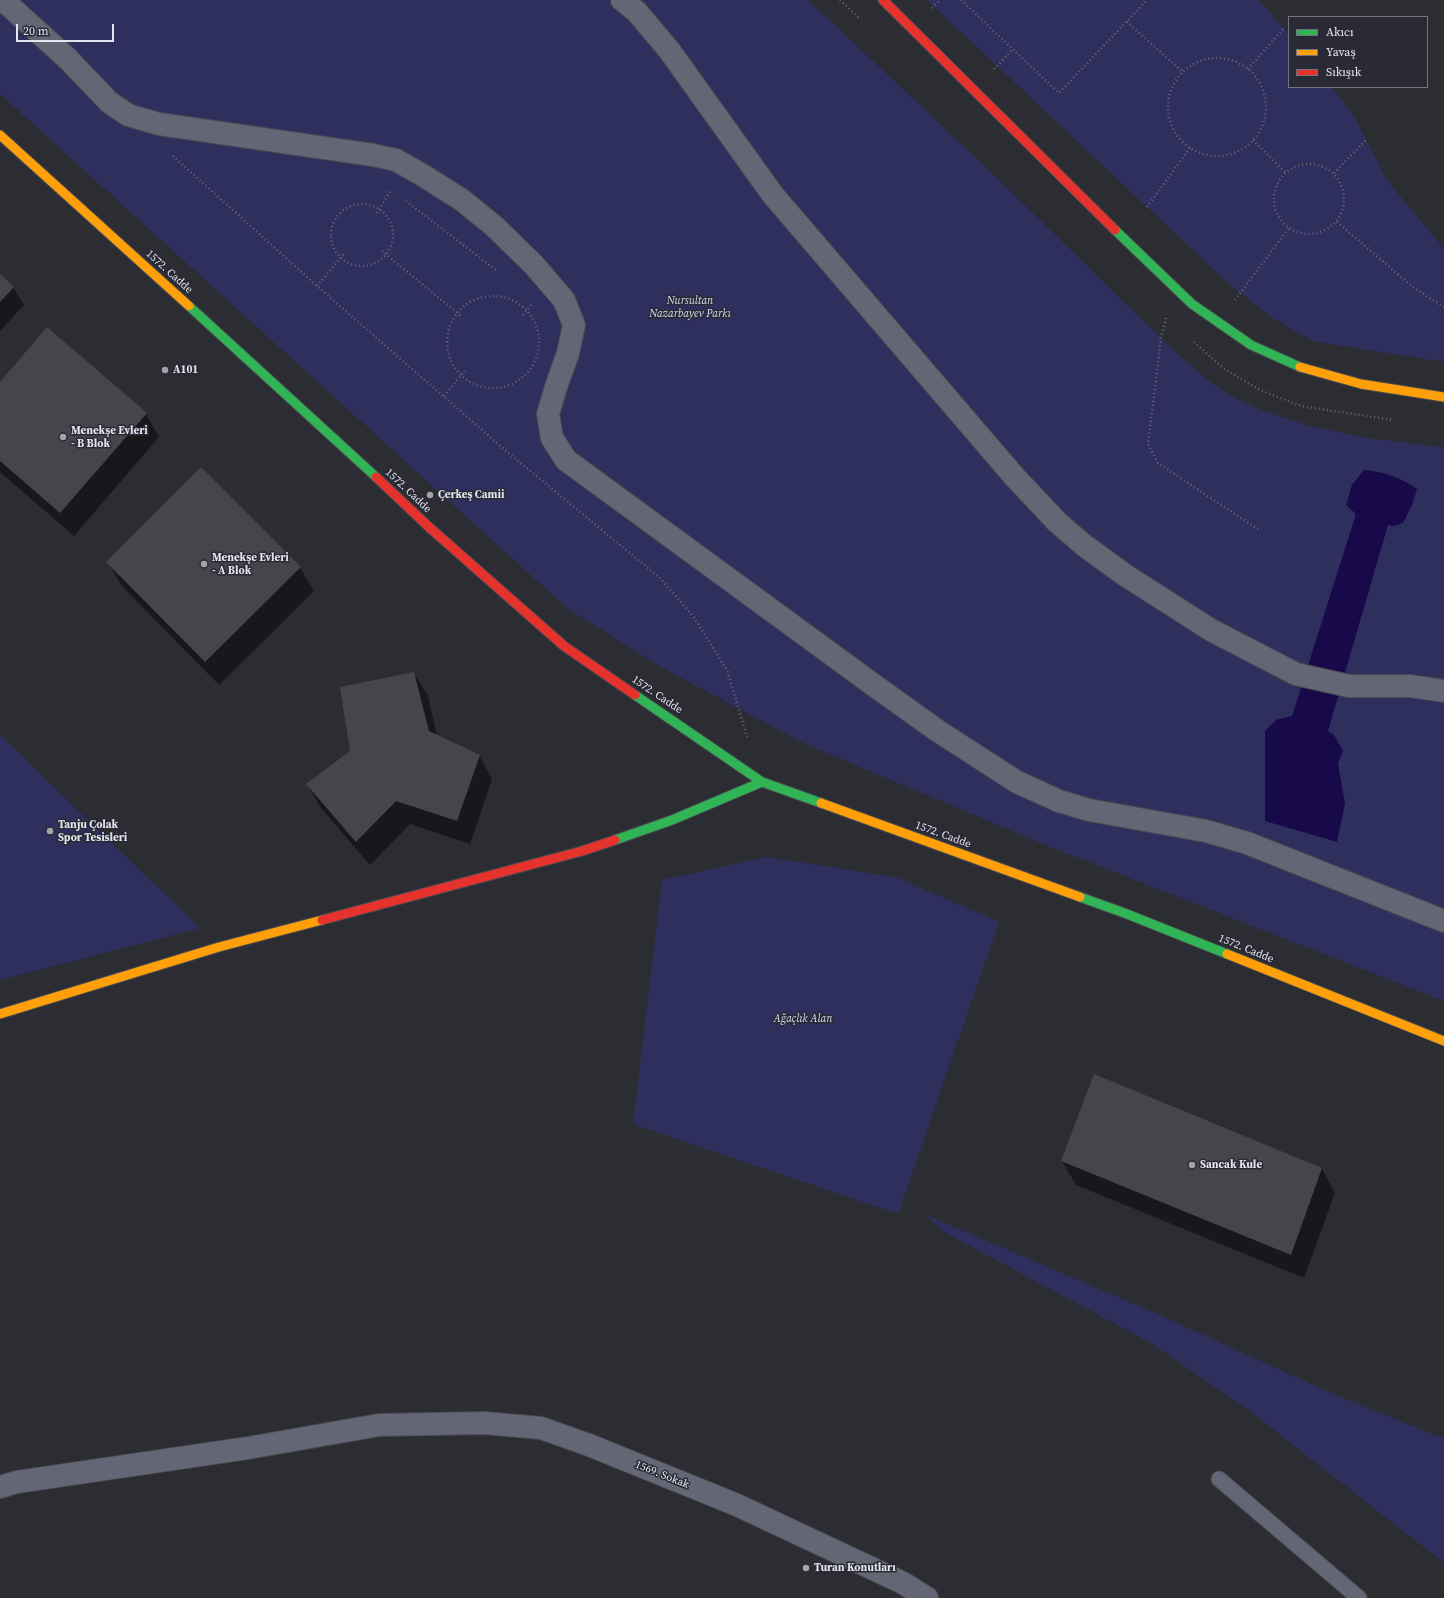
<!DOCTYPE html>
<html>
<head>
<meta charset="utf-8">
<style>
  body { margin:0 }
  #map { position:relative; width:1444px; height:1598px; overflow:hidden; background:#2c2d33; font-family:"Source Serif 4",serif }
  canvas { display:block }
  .legend { position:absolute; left:1288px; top:16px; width:140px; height:72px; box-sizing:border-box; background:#292a36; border:1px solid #73747f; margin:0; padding:5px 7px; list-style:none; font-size:12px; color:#e3e4ec }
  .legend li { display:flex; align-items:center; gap:8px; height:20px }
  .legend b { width:20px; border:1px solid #73747f }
  .scale { position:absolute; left:16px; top:24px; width:98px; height:18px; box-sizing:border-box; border:2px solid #e3e4ec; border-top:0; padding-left:5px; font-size:12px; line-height:14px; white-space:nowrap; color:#e3e4ec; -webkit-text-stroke:3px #292a36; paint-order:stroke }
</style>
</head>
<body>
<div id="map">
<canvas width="1444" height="1598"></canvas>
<ul class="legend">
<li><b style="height:5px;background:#30b455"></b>Akıcı</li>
<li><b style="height:5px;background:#ff9f0a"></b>Yavaş</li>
<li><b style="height:5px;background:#e5322d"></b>Sıkışık</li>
</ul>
<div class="scale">20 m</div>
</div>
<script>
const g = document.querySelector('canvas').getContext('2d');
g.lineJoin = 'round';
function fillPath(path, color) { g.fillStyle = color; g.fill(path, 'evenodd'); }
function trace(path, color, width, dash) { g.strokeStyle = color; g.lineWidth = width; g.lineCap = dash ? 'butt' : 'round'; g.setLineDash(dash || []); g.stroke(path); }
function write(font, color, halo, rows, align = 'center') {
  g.font = font + ' "Source Serif 4",serif'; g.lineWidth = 3; g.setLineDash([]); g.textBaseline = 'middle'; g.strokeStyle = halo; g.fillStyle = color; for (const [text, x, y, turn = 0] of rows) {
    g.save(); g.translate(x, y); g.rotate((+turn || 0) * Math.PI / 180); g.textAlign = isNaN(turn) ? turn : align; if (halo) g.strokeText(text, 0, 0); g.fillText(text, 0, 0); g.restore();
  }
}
fillPath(new Path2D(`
  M0,0H808L994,175L1173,350L1208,380L1231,396L1264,411L1306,425L1365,438L1444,447V1001L1048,846L803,743L661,667L567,608L0,94Z
  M927,0H1259L1289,34V87H1332L1355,118L1386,179L1444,249V362L1313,341L1274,319L1231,286Z
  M0,735L200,928L0,980Z
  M766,857L895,877L999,922L898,1214L633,1124L662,880Z
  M926,1215L1164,1317L1322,1389L1444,1439V1563L1251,1412L1151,1343L942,1231Z`), '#2f2f5e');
fillPath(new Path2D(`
  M1364,470C1386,472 1399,477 1417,489L1412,505L1403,523L1394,526L1388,525L1328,731L1334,735L1343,751L1338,764L1345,803L1337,842L1265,821V731L1276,720L1292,716L1356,514L1346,505L1352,485Z`), '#17094a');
fillPath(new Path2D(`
  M0,275L13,287L24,305L0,331Z
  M0,383L146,414L159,437L74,536L0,472Z
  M201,468L300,568L314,591L219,685L121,585L108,562Z
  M414,673L428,696L437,736L479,755L492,779L470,844L410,824L370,865L321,808L307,784L351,751Z
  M1094,1075L1322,1169L1335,1193L1304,1278L1076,1185L1062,1161Z`), '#0007');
fillPath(new Path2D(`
  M0,274L14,287L0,302Z
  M47,327L147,413L60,513L0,461V382Z
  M201,467L301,567L205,662L106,562Z
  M414,672L429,731L480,755L457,821L396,801L356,842L306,784L350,751L340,687Z
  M1094,1074L1322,1168L1291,1255L1061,1161Z`), '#45464b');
const lane = new Path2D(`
  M1219,1479L1359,1598`);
const street = new Path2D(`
  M3,0L68,59L109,102L128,115L159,124L373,155L396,160L424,176L462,200L494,226L534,265L564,300L574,325L568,353L556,387L548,414L552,438L566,460L875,686L938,731L1017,782L1059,801L1089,810L1206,831L1247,843L1444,921
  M622,0L637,12L669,50L773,195L1013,475L1057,522L1085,546L1125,575L1211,630L1296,674L1349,686H1410L1444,691
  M0,1487L17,1482L248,1448L379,1425L484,1423L541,1428L589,1445L737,1505L903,1583L927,1598`);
const fast = new Path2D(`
  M1115,230L1192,304L1251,345L1300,367
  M189,306L376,477
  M635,695L762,782L821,803
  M615,840L672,820L762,782
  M1080,897L1127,914L1227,954`);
const slow = new Path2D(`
  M0,135L189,306
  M1300,367L1361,384L1444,397
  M821,803L1080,897
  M1227,954L1444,1041
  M0,1014L219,947L322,920`);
const jam = new Path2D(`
  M883,0L1115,230
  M376,477L430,528L564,646L635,695
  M322,920L582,851L615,840`);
trace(lane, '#4a4b50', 17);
trace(street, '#4a4b50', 24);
trace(fast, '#4a4b50', 11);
trace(slow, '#4a4b50', 11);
trace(jam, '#4a4b50', 11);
trace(new Path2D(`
  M840,0L860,19
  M961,0L1059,93L1147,0
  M932,8L940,0
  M1127,22L1183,72
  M1168 107a49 49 0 1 1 98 0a49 49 0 1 1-98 0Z
  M994,69L1013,49
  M1248,69L1284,28
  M1253,140L1286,173
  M173,156L317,286L505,450L660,578L693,616L727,670L747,737
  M1274 199a35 35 0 1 1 70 0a35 35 0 1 1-70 0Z
  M1334,173L1366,140
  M406,201L496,270
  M331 235a31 31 0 1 1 62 0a31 31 0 1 1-62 0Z
  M1147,207L1190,148
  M377,213L391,190
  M1337,222L1414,288L1444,307
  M382,251L461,316
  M317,286L344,254
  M447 342a46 46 0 1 1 92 0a46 46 0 1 1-92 0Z
  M1235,300L1289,228
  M523,315L531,305
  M1166,318L1161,338L1148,444L1158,463L1259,530
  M1194,342L1223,368L1260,390L1301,406L1393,420
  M444,396L465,371`), '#686874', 2.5, [1, 3]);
trace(lane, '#646575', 15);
trace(street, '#646575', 22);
trace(fast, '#30b455', 9);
trace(slow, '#ff9f0a', 9);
trace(jam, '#e5322d', 9);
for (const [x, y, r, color] of [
  [165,370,4,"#a3a4ab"],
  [63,437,4,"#a3a4ab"],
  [430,495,4,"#a3a4ab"],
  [204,564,4,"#a3a4ab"],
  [50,831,4,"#a3a4ab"],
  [1192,1165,4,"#a3a4ab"],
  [806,1568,4,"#a3a4ab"]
]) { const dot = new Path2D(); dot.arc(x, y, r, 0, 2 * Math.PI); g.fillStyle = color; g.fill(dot); trace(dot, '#292a36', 1.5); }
write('11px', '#e3e4ec', '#292a36', [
  ["1572. Cadde",169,272,42],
  ["1572. Cadde",408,491,43],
  ["1572. Cadde",657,695,34],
  ["1572. Cadde",943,835,20],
  ["1572. Cadde",1246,949,22],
  ["1569. Sokak",662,1475,22]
]);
write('italic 11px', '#d8daf0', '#292a36', [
  ["Nursultan",690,301],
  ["Nazarbayev Parkı",690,314],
  ["Ağaçlık Alan",803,1019]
]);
write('bold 11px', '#e3e4ec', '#292a36', [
  ["A101",173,370],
  ["Menekşe Evleri",71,431],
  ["- B Blok",71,444],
  ["Çerkeş Camii",438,495],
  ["Menekşe Evleri",212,558],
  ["- A Blok",212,571],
  ["Tanju Çolak",58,825],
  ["Spor Tesisleri",58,838],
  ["Sancak Kule",1200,1165],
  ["Turan Konutları",814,1568]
], 'left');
</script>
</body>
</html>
